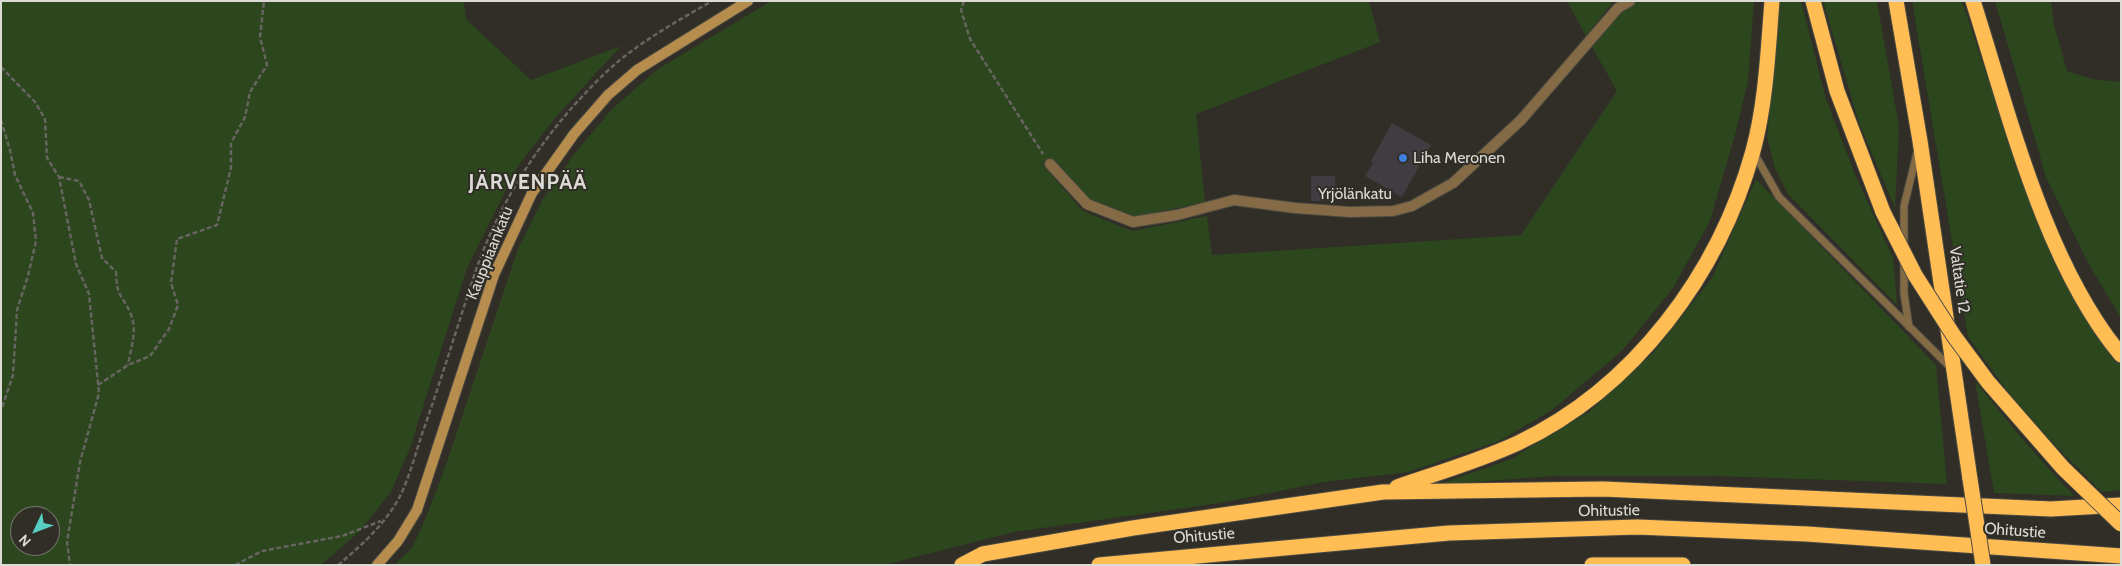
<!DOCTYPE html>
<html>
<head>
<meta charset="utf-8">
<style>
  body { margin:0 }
  #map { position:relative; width:2122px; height:566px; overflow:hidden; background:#302e27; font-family:Cabin,sans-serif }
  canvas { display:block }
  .frame { position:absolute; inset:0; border:2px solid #dbdad5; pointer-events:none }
  .north { position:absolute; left:10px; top:506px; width:50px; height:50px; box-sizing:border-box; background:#302e27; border:1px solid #74736d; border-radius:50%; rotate:227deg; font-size:14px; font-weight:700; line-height:20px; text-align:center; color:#dbdad5 }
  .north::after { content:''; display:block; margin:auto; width:18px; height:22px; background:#57cec1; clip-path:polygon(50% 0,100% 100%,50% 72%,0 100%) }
</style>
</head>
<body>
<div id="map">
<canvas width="2122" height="566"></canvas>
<div class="frame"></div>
<div class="north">N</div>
</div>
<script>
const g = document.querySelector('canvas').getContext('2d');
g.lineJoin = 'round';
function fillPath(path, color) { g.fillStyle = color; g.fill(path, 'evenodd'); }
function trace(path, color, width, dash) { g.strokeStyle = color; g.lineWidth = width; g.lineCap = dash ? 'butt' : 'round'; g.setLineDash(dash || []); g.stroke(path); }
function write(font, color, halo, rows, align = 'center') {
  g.font = font + ' Cabin,sans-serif'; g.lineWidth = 4; g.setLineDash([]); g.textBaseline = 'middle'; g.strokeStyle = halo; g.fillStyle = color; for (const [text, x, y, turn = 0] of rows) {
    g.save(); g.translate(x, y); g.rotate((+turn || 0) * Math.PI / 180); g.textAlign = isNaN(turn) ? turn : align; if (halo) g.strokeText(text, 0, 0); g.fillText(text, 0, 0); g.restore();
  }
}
fillPath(new Path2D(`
  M1,1H464L466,19L531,80L621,46L555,118L518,166L467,268L410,448L391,492L359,532L321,565H1ZM20,516H50V546H20Z
  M771,1H1369L1380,42L1196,114L1205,202L1135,217L1090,199L1054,160L1042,164L1083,211L1132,231L1207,216L1212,255L1521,235L1617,91L1592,47L1623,11L1640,1H1754L1748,81L1736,131L1710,221L1673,288L1623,350L1552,410L1499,441L1408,472L1324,482L1220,503L1014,532L884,565H394L412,548L425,520L448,459L518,249L543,199L575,153L612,109L658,69Z
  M1567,1H1614L1586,36Z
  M1780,1H1801L1826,99L1855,174L1893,258L1897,305L1788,194L1775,168L1767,138Z
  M1823,1H1877L1899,127L1895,208L1859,123Z
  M1912,1H1962L2023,185L2055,265L2094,333L2121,365V490L2102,492L2053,443L2011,396L1968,337Z
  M1995,1H2051L2054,25L2067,71L2092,79L2121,82V318L2087,261L2046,177Z
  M1756,179L1936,365L1947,484L1716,476H1553L1437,485L1511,459L1590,411L1653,353L1712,278Z
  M1975,381L2023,440L2074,496L1994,493Z`), '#2c461d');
fillPath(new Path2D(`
  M1392,123L1431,145L1402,197L1365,176L1373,163L1371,161Z
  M1311,176H1335V201H1311Z`), '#413c42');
const lane = new Path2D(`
  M1754,153L1779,197L1950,367
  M1904,246V206L1917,153
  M1904,262V293L1909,327`);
const street = new Path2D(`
  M1050,164L1087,204L1133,222L1177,215L1234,200L1295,208L1350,212L1393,211L1412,206L1453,183L1521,120L1618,8L1630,1`);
const secondary = new Path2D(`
  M377,565L398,541L417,510L494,275L532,193L574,134L608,95L637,70L748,1`);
const highway = new Path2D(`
  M1813,1L1837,91L1883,212
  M1896,1L1920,141L1970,479
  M1973,1C2009,114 2045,264 2121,355
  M1397,487C1437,473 1479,461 1518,443C1634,388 1719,274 1753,151C1766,103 1768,51 1772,1
  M962,565L983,554L1133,528L1383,492L1603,489L2051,509L2121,505
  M1099,565L1449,533L1637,527L1807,534L2121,556
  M1592,565H1683`);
trace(lane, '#4b4a43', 9);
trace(street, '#4b4a43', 12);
trace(secondary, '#4b4a43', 12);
trace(highway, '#4b4a43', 17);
trace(new Path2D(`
  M964,1L961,10L970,39L1043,154
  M1,67L35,102L45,119L47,158L59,177L76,264L89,294L99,393L80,462L67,542L70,565
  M1,120L10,150L15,175L33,213L36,241L28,276L17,310L13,375L1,411
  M59,177L79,181L89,200L102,258L116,272C117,297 120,292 130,312C138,329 131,347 128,365
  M98,385L128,365L150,356L169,329L178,305L171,283L177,239L217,225L231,168V143L245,117L250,92L267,65L260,37L264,1
  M235,565L262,551L342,536L381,521
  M338,565C361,546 385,524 399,498C409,479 415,455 422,434C441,381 457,327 475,273C501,195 553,120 614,65C643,40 679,20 712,1`), '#67655f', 2.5, [5, 2.5]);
trace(lane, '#856b45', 7);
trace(street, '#856b45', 10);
trace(secondary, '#b78d4d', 10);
trace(highway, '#ffbd54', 15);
const highwayBridge = new Path2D(`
  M1883,212L1915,275L1954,336L1988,382L2063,468L2121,524
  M1970,479L1983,565`);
trace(highwayBridge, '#4b4a43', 17, []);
trace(highwayBridge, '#ffbd54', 15);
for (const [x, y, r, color] of [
  [1403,158,5,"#3f7fe0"]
]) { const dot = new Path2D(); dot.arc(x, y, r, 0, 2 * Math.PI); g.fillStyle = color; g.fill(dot); trace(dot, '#302e27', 2); }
write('16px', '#dbdad5', '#302e27', [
  ["Liha Meronen",1413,158]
], 'left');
write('16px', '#dbdad5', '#302e27', [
  ["Yrjölänkatu",1355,194],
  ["Kauppiaankatu",490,253,-68],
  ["Valtatie 12",1959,280,82],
  ["Ohitustie",1609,511,-1],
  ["Ohitustie",2015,531,4],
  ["Ohitustie",1204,536,-5]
]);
g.letterSpacing = '1px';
write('bold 21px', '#dbdad5', '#302e27', [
  ["JÄRVENPÄÄ",528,183]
]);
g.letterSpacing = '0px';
</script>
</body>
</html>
